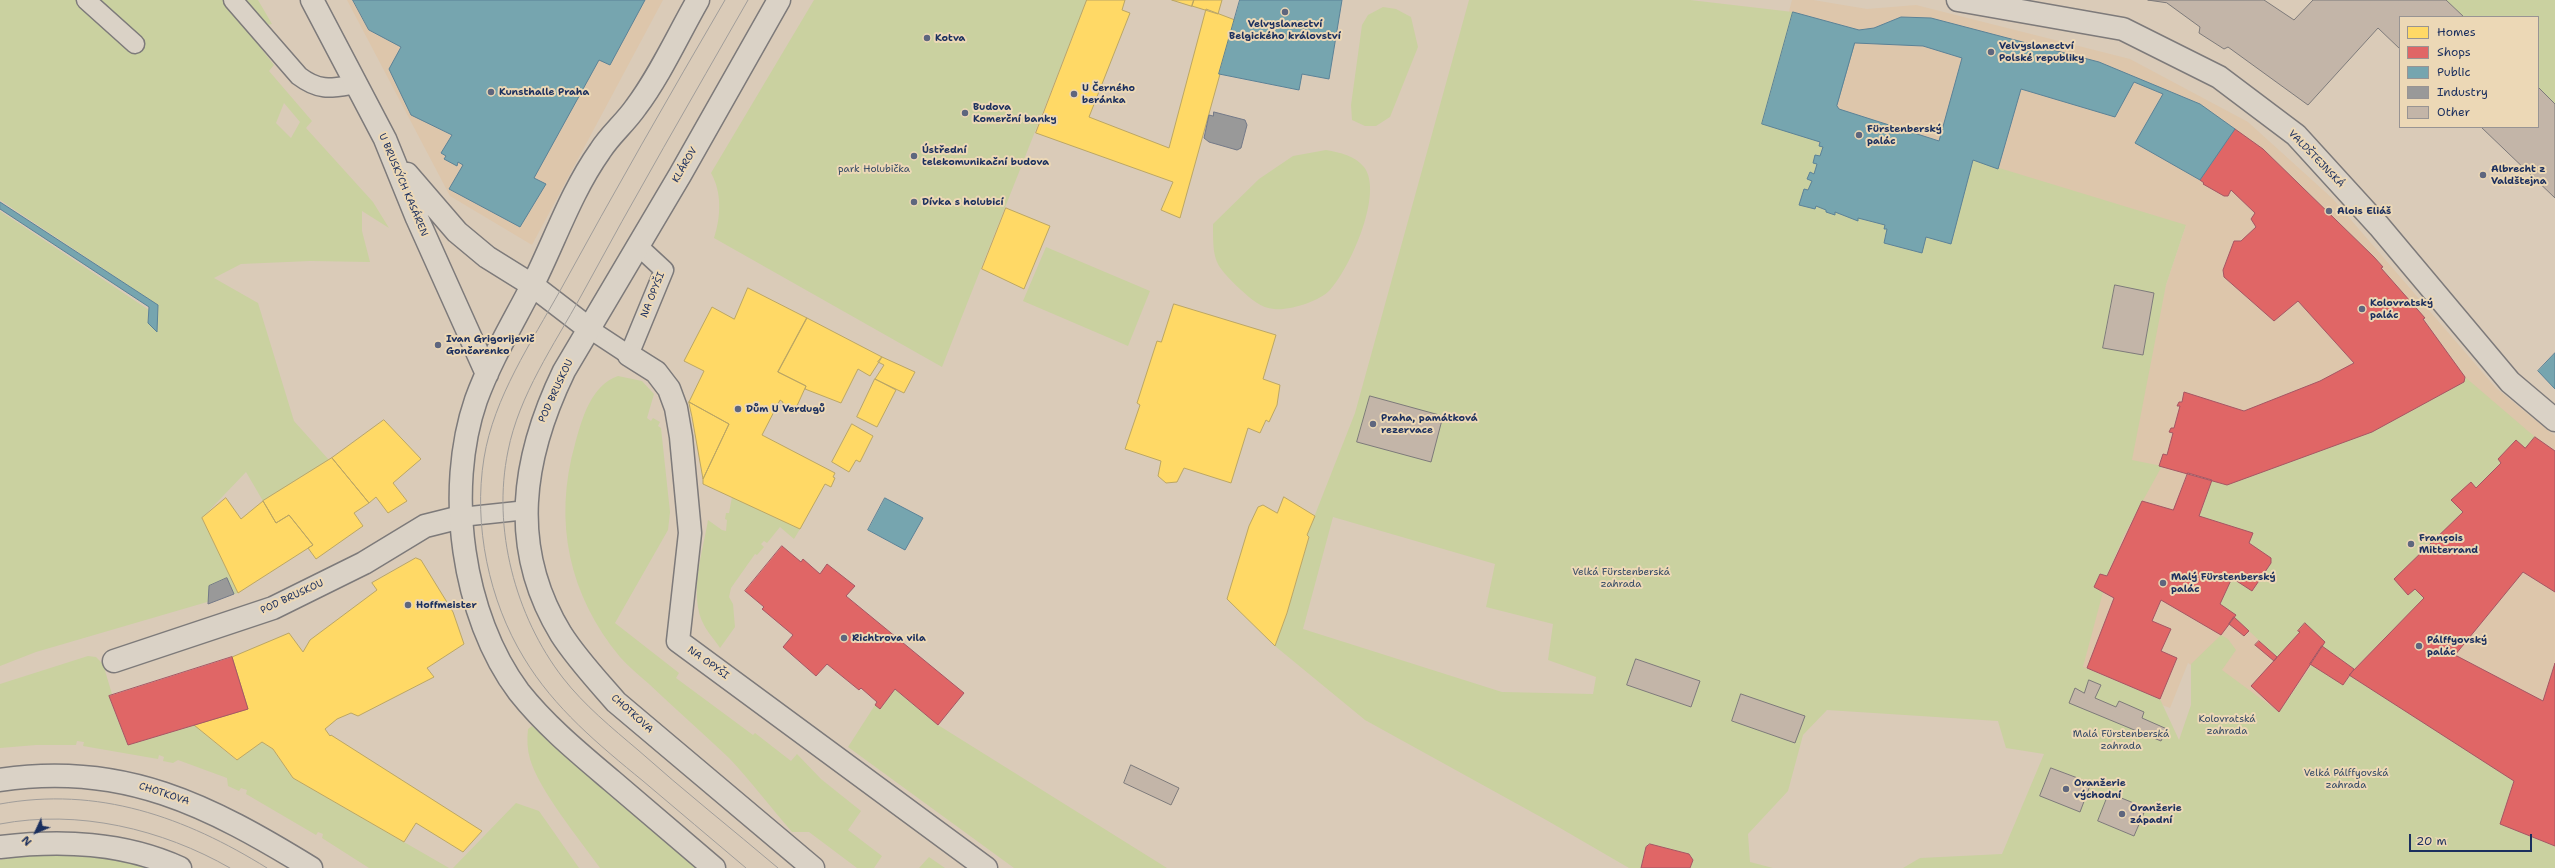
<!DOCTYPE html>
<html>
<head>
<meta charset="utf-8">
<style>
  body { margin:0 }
  #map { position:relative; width:2555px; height:868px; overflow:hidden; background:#dacbb8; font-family:"Shantell Sans",sans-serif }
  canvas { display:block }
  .legend { position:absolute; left:2399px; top:16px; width:140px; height:112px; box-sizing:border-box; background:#ecd8b6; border:1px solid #989493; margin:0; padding:5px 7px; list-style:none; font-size:12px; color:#1b2f5e }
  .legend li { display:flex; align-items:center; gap:8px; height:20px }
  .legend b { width:20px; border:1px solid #989493 }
  .north { position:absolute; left:16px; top:812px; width:40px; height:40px; -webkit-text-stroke:3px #ecd8b6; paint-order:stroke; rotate:226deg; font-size:11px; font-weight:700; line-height:16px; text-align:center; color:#1b2f5e }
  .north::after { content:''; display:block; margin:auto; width:14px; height:18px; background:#1b2f5e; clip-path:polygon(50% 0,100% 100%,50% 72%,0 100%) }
  .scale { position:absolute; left:2409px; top:834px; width:123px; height:18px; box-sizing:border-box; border:2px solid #1b2f5e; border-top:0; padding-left:5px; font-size:12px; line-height:14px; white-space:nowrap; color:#1b2f5e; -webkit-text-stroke:3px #ecd8b6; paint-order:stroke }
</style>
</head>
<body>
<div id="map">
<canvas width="2555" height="868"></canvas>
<ul class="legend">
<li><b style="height:11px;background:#ffd966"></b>Homes</li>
<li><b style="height:11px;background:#e06666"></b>Shops</li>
<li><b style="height:11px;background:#76a5af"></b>Public</li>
<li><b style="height:11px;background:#999"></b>Industry</li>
<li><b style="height:11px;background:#c3b5a8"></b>Other</li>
</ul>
<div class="north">N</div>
<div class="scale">20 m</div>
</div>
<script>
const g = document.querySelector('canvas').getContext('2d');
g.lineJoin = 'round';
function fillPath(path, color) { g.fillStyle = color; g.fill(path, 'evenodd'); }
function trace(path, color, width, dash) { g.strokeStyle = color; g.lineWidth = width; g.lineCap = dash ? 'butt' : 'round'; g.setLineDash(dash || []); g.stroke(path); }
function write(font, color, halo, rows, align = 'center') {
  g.font = font + ' "Shantell Sans",sans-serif'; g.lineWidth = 4; g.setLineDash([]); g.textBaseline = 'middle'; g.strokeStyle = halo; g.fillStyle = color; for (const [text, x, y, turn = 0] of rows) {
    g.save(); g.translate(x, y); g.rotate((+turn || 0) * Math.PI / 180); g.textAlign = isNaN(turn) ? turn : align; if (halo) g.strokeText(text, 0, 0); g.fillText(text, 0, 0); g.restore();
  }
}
fillPath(new Path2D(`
  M347,0H663L532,245L450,196Z
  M1792,0H1813L1867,9L1916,5L2130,59L2248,122L2333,199L2496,388L2555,436V859L2282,722L2188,663L2170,708L2081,674L2102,592L2094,587L2100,574L2166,285L2186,225L1964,276L1789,216L1758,129Z`), '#ddc6ab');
fillPath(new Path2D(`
  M0,0H258L272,24L267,25L253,38L274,65L269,71L312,121L306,128L373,202L389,228L362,211V231L370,262L310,261L241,264L214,278L258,303L294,421L329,460L263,501L246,472L202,518L238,593L36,652L0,666V211L149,310L148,323L156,331L158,305L0,200ZM284,103L300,122L291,138L276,123Z
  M814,0H1087L942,367L714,238C721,217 722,192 711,173Z
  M1469,0H1690L1793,12L1819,146L1823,147L1814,174L1810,172L1807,179L1812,181L1808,190L1804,189L1799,205L1815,209L1816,206L1826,210V212L1835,215V212L1858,221V218L1885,225L1884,228L1887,229L1884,243L1922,253L1926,237L1951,244L1973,160L2186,225L2166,285L2132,460L2162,466L2124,535L2107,576L2100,574L2094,587L2103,592L2083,667L2160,699L2179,740L2191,705V664L2221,635L2228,639L2236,650L2222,670L2279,712L2312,665L2343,685L2350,676L2514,781L2500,824L2555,846V868H1903L1920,858L2002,854L2044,754L2006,748L1998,721L1827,710L1803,735L1788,791L1748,834L1750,862L1773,868H1690L1693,860L1689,854L1650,844L1646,847L1641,868H1629L1548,821L1365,720L1275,646L1287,613L1309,537L1307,535L1355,413ZM2115,286L2154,293L2143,355L2103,347ZM1333,517L1495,564L1486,607L1553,624L1548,660L1596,677L1593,694L1502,692L1303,629ZM1636,659L1700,681L1691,707L1627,685ZM1741,694L1795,742L1732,721ZM2052,768L2091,783L2040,796ZM2146,808L2134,836L2098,821Z
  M2446,0H2555V104L2538,87V17H2464Z
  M1383,7L1396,9L1411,17L1418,47L1390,117L1376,126H1365L1352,120L1351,105L1362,25L1368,15Z
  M1326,150C1341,153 1354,155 1364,167C1384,193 1350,268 1330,290C1320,301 1289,311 1274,309C1261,308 1251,299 1241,290C1214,264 1213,262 1213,224L1259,179L1293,156Z
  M1046,247L1150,291L1128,346L1023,301Z
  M618,376L642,381L654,394L647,418L651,421L653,418L660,422L658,426L661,428L670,512L668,530L615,623L679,673L676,678L753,735L755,733L791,761L797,754L821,779L861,811L848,830L882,856L874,868H857L809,832H792C771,808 751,781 729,758C703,733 675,709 649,684C639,675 629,667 620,657C569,595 553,522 575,444C582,419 591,385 618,376Z
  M2465,377L2535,437L2525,448L2516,441L2498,459L2501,463L2477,488L2470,482L2451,500L2463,512L2394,579L2408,594L2415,589L2424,598L2354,669L2322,646L2325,642L2305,623L2298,631L2300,632L2277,657L2234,617L2235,615L2220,604L2232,578L2253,591L2271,563V558L2249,543L2253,533L2199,516L2212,480L2372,432L2464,382Z
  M732,497L800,529L794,539L780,527L767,543L764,541L761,544L764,547L757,555L755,554L731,588L729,597L733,604L735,627L720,648C715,640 708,633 704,625C688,595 703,551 708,520L722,530L726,531L727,520L725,519L726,513H729Z
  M88,656L96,657L103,664L112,694L109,696L128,745L194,725L236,760L262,742L273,749L293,778L449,868H369L322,838L323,834L318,832L316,835L246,794L247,790L241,788L239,791L228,786L227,778L178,760L173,763L163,761L164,757L159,755L158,759L83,746L84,742L77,741L76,745H36L0,748V684Z
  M895,689L938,725L1167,868H1014L848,747L875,705L881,708Z
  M532,726L544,736L701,868H600C580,840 539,790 530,759C527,749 527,739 528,729Z
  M516,803L539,811L579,868H453Z
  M23,855L106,857L151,868H0V860Z
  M929,857L945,868H919Z`), '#cad1a0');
const homes = new Path2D(`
  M1087,0H1125L1122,10L1130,13L1089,117L1169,148L1206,9L1235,20L1180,218L1161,210L1173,182L1036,133Z
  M1172,0H1194L1192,6Z
  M1194,0H1222L1218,14L1192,6Z
  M1006,208L1050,226L1024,289L982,269Z
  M748,288L807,318L778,372L806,386L796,408L792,406L789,411L781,407L783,402L780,400L762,435L835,473L833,477L835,478L831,487L825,484L800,529L703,484V479L729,424L689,402L704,371L684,361L712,307L734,319Z
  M1174,304L1276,335L1263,379L1280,385L1277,405L1269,422L1266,420L1260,433L1248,428L1231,483L1184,468L1177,482L1166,483L1158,476L1161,461L1125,449L1140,405L1137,403L1157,341L1161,342Z
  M807,318L882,357L870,376L858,369L841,403L805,389L806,386L778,372Z
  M882,357L915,372L904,393L875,379L884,365L878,362Z
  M875,379L896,390L877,427L857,417Z
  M689,402L729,424L703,479L692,417Z
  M384,420L421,459L393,483L407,501L388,513L376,497L369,503L332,458Z
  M852,424L873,436L860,462L856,460L849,472L832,462Z
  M332,458L369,503L354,513L363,526L316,559L308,548L313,545L289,515L276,523L263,501Z
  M1284,497L1315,516L1307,535L1309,537L1287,613L1275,646L1227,599L1249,526L1258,507L1263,505L1277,513Z
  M226,498L241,519L263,501L276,523L289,515L313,545L238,593L202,518Z
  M416,558L421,560L453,612L464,644L427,668L434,677L358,716L351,713L337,719L325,729L330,736L331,735L482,831L463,852L416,823L404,842L293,778L273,749L262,742L237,760L194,725L248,709L232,657L289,633L303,652L310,640L377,590L372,583Z`);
fillPath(homes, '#ffd966');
trace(homes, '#bba664', 1);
const shops = new Path2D(`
  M2235,129L2263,149L2374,257L2383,267L2381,268L2425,318L2423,319L2465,377L2464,382L2372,432L2227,485L2159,466L2163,454L2167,455L2173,433L2169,432L2171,428H2174L2180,406H2177L2179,402H2182L2184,392L2244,411L2320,381L2354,363L2298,301L2274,321L2224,277L2223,270L2234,241H2241L2256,227L2251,219L2255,213L2231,190L2228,196H2224L2203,184L2204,183L2200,180Z
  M2535,437L2555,451V592L2523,572L2455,655L2543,701L2555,663V846L2500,824L2514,781L2349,675L2424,598L2415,589L2408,595L2394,579L2463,512L2451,500L2471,482L2476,488L2501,463L2498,459L2516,440L2525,448Z
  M2188,473L2212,480L2199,516L2253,533L2249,543L2271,558V563L2252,591L2232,578L2220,604L2236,615L2221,635L2161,600L2152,621L2171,629L2161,651L2177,658L2160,699L2087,668L2114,598L2094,587L2100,574L2107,576L2142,501L2173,510Z
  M782,546L801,562L803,559L820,574L827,564L855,586L846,596L964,693L938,725L895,689L880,709L875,705L877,702L861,688L859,690L827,664L816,676L783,647L793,635L762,609L764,607L745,591Z
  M2234,617L2249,631L2244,636L2229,624Z
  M2305,623L2325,642L2279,712L2251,686L2300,632L2298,631Z
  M2259,641L2277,657L2274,661L2255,645Z
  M2322,646L2354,669L2343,685L2310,664Z
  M232,657L248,709L128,745L109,696Z
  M1650,844L1689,854L1693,860L1690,868H1641L1646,847Z`);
fillPath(shops, '#e06666');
trace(shops, '#a55664', 1);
const public = new Path2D(`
  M353,0H645L610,65L599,60L534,178L546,184L520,227L449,189L463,165L458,162L457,166L444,159L446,156L441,153L452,135L411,115L389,69L401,47L369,30Z
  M1240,0H1342L1329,79L1302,74L1299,90L1219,74Z
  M1793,12L1859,30L1874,28L1901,17L1931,18L2099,62L2200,104L2235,129L2200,180L2135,143L2163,94L2134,82L2115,117L2021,89L1998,169L1973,160L1951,244L1926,237L1922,253L1884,243L1887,229H1884L1885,225L1858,218V221L1835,212V215L1826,212V210L1816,206L1815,209L1799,205L1804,189L1808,190L1812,181L1807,179L1810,172L1814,174L1817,164L1813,163L1815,155L1820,156L1823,147L1819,146L1820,142L1762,124ZM1855,43L1923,46L1962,58L1939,141L1839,109L1837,106Z
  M0,202L158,305L157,332L148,323L149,307L0,209Z
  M2555,353V389L2538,371Z
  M885,498L923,518L905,550L868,530Z`);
fillPath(public, '#76a5af');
trace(public, '#5b8297', 1);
const industry = new Path2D(`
  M1214,112L1245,120L1247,125L1241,148L1237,150L1209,142L1204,138L1209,115L1213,116Z
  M227,578L234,594L208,604L209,586Z`);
fillPath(industry, '#999');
trace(industry, '#737987', 1);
const building = new Path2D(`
  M2148,0H2264L2294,20L2313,0H2446L2464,17H2400V49L2378,28L2308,105L2228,47L2224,49L2199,33L2200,27L2167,3Z
  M2538,87L2555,104V198L2481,127H2538Z
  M2115,285L2154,293L2143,355L2103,348Z
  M1370,396L1443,416L1431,462L1357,442Z
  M1636,659L1700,681L1691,707L1627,685Z
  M2089,680L2101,685L2095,698L2116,707L2119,701L2135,708L2144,712L2142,718L2167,729L2161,741L2069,703L2075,688L2084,693Z
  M1741,694L1805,716L1795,743L1732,721Z
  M1131,765L1179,788L1171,805L1124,783Z
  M2051,768L2091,783L2080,812L2040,796Z
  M2109,793L2146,808L2134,836L2098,821Z`);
fillPath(building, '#c3b5a8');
trace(building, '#7d7a7a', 1);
const service = new Path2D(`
  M86,0L135,44
  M233,0L299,76C320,92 332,88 356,84
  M588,328L629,355L664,270L637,245
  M461,517L527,510`);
const pedestrian = new Path2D(`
  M629,355L656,372L669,389L676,408L681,437L690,533L678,641L986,868`);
const minor = new Path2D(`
  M1958,0L2123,29L2219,77L2296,135L2379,226L2510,382L2555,420
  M114,661L273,608L364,563L425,526L461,517`);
const secondary = new Path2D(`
  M312,0L385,139L417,218L487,374
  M698,0C678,35 660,75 636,107C625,123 610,135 600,151C571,192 555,240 533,284C513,323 491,359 476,400C445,490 462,616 519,692C546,726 579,753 612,781C646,810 680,839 714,868
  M779,0L680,175L564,371C522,458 508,547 561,634C577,659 597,680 616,702L813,868
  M407,174L457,232L487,257L532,285L588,328
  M0,780C123,761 210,806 311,868
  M0,847C61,840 123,842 180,868`);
trace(service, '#7d7a7a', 21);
trace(pedestrian, '#7d7a7a', 25);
trace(minor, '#7d7a7a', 25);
trace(secondary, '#7d7a7a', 25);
trace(service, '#dad2c6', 18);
trace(pedestrian, '#dad2c6', 22);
trace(minor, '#dad2c6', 22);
trace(secondary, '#dad2c6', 22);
trace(new Path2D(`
  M725,0C669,96 614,192 561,289C531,343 494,397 484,458C473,525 489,601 524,658C554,708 599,745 643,781C677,810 712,839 746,868
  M748,0C692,98 635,196 581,296C554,345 519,395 508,451C492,528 515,616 563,678C584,705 612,728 638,750C684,791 732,829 778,868
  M0,804C98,786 185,817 267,868
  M0,824C78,809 162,829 230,868`), '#a09d9a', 1);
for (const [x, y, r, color] of [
  [1285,12,4,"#5e667e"],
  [927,38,4,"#5e667e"],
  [1991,52,4,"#5e667e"],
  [491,92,4,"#5e667e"],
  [1074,94,4,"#5e667e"],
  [965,113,4,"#5e667e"],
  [1859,135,4,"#5e667e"],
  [914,156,4,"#5e667e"],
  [2483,175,4,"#5e667e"],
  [914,202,4,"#5e667e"],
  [2329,211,4,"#5e667e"],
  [2362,309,4,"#5e667e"],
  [438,345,4,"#5e667e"],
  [738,409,4,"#5e667e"],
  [1373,424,4,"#5e667e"],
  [2411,544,4,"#5e667e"],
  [2163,583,4,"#5e667e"],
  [408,605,4,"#5e667e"],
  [844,638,4,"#5e667e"],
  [2419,646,4,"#5e667e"],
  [2066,789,4,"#5e667e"],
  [2122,814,4,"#5e667e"]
]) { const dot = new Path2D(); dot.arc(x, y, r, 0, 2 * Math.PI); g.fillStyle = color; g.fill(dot); trace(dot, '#ecd8b6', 1.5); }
write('bold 10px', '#1b2f5e', '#ecd8b6', [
  ["Velvyslanectví",1285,24,"center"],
  ["Belgického království",1285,36,"center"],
  ["Kotva",935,38],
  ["Velvyslanectví",1999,46],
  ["Polské republiky",1999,58],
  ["U Černého",1082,88],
  ["beránka",1082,100],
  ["Kunsthalle Praha",499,92],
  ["Budova",973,107],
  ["Komerční banky",973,119],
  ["Fürstenberský",1867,129],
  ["palác",1867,141],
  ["Ústřední",922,150],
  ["telekomunikační budova",922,162],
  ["Albrecht z",2491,169],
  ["Valdštejna",2491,181],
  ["Dívka s holubicí",922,202],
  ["Alois Eliáš",2337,211],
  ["Kolovratský",2370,303],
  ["palác",2370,315],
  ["Ivan Grigorijevič",446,339],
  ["Gončarenko",446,351],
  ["Dům U Verdugů",746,409],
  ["Praha, památková",1381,418],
  ["rezervace",1381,430],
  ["François",2419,538],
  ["Mitterrand",2419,550],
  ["Malý Fürstenberský",2171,577],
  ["palác",2171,589],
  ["Hoffmeister",416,605],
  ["Richtrova vila",852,638],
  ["Pálffyovský",2427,640],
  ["palác",2427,652],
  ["Oranžerie",2074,783],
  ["východní",2074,795],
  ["Oranžerie",2130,808],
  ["západní",2130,820]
], 'left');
write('10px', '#1b2f5e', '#ecd8b6', [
  ["VALDŠTEJNSKÁ",2316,159,46],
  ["KLÁROV",685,165,-60],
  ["U BRUSKÝCH KASÁREN",403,185,67],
  ["NA OPYŠI",653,295,-68],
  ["POD BRUSKOU",556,391,-65],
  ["POD BRUSKOU",292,597,-25],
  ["NA OPYŠI",708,663,36],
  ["CHOTKOVA",632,714,42],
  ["CHOTKOVA",164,794,18]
]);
write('10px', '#334865', '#ecd8b6', [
  ["park Holubička",874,169],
  ["Velká Fürstenberská",1621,572],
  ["zahrada",1621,584],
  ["Kolovratská",2227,719],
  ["zahrada",2227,731],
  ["Malá Fürstenberská",2121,734],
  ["zahrada",2121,746],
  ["Velká Pálffyovská",2346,773],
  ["zahrada",2346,785]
]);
</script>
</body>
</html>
